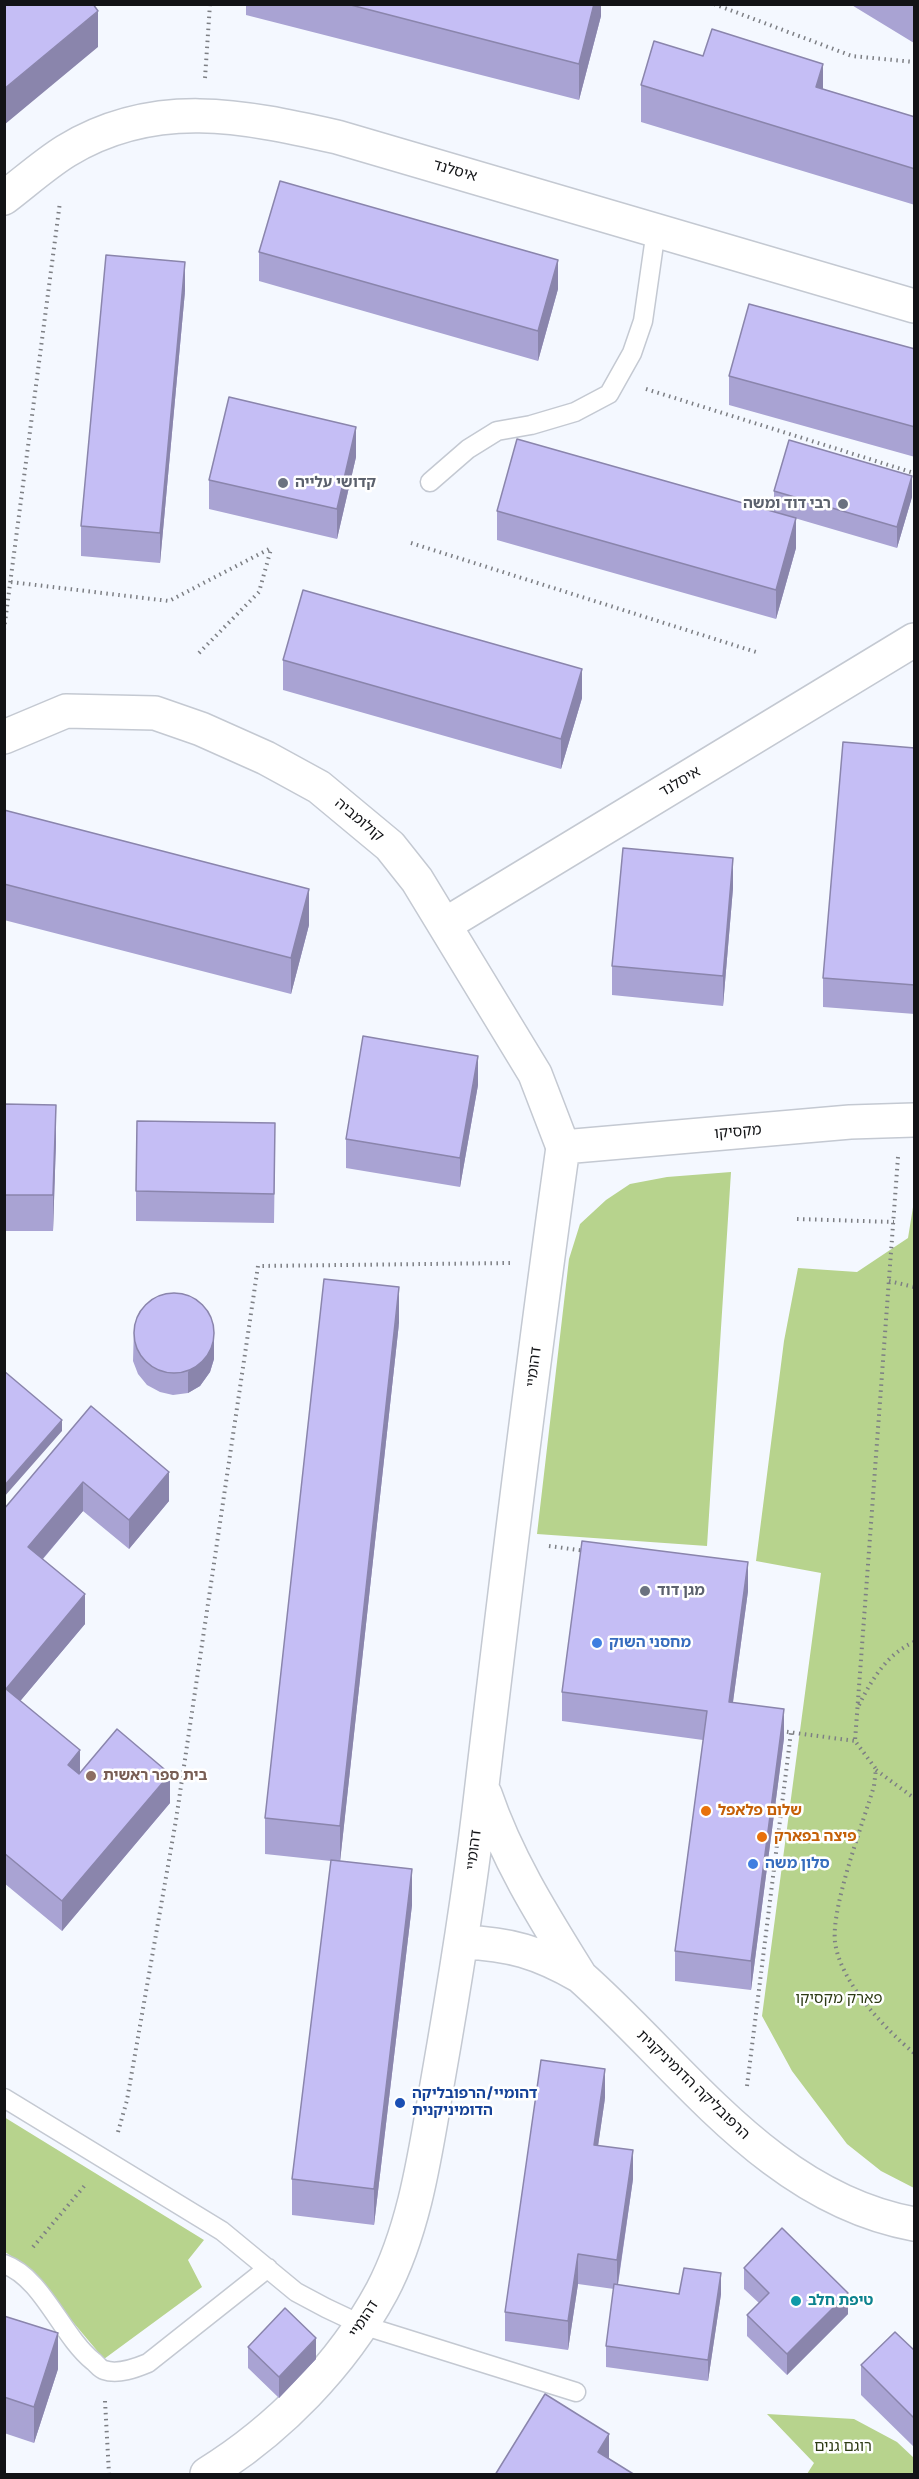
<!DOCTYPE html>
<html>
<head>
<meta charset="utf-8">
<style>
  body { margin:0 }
  #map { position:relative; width:919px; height:2479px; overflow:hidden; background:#f4f8ff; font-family:"Fira Sans",sans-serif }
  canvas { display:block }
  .frame { position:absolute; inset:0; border:6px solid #121316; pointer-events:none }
</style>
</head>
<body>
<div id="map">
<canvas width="919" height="2479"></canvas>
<div class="frame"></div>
</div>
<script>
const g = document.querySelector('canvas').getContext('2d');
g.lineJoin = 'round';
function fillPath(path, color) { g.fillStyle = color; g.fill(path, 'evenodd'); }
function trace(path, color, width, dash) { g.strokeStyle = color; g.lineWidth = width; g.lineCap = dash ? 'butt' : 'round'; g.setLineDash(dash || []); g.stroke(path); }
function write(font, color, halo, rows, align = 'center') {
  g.font = font + ' "Fira Sans","Noto Sans Hebrew",sans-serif'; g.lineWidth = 5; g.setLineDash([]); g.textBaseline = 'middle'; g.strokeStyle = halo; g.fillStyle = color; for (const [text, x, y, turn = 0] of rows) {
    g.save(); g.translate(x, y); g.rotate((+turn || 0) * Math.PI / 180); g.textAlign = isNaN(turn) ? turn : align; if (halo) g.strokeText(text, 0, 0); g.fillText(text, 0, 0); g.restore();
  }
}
fillPath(new Path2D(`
  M731,1172L707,1546L537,1534L569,1259L580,1224L606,1200L630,1184L667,1177Z
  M914,1201V2188L881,2171L847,2144L792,2071L762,2016L821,1573L756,1561L784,1341L798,1268L857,1272L908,1238Z
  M4,2117L204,2240L188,2260L202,2287L104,2359L25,2265L5,2252Z
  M767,2414L854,2419L897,2442L914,2458V2474H807L814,2463Z`), '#b7d38d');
const service = new Path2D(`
  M430,482L468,449L497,431L531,425L575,412L609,394L632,353L643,321L656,230
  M4,2098L222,2231L296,2292L326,2308L362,2325L576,2392
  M4,2264C43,2278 61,2335 93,2361C96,2363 100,2369 104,2370C118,2375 136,2368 148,2363L268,2268`);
const minor = new Path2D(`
  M4,198C25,182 45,164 66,151C155,97 243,116 337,137L914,306
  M4,737L66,711L155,713L201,729L266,758L319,787L390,846L417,880L535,1074L563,1147
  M446,924L914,640`);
const tertiary = new Path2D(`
  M485,1794C507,1859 543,1916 579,1974
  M463,1942C510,1944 538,1952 580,1976C683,2067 770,2198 914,2224
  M207,2474C278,2430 342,2365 382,2291C415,2228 425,2154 437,2085C453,1994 468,1903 479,1811C505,1589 532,1368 563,1147L850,1122L914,1120`);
trace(service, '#c4c9d2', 21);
trace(minor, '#c4c9d2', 36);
trace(tertiary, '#c4c9d2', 36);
trace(new Path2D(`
  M714,4L852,56L914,62
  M205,78L210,4
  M646,389L914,473
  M411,543L756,652
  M11,582L169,601L271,548
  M4,630L60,202
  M199,653L259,592L271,549
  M898,1157L855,1741L876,1769L874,1786C863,1823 831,1907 835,1942C840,1982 885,2029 914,2053
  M797,1219L894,1222
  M889,1281L914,1287
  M549,1546L586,1551
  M859,1705C872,1679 887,1654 914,1642
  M781,1731L855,1741
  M876,1770L914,1798
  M747,2086L791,1732
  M118,2132L127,2100L176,1820L258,1266L510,1263
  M33,2247L86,2184
  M105,2401L109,2474`), '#7d7f84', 4, [1.5, 4.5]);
trace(service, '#fff', 18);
trace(minor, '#fff', 33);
trace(tertiary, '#fff', 33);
fillPath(new Path2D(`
  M246,4H601V16L579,100L246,15Z
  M850,4H915V41L914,43Z
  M703,56L823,89L915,117V205L641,122V85Z
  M259,252L558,289L538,361L259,281Z
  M185,291L160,563L81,556V526Z
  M915,349V457L729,405V376Z
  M356,457L337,539L209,509V480Z
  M774,491L912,497L897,548L774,512Z
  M497,511L796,548L776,619L497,540Z
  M283,660L582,698L561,769L283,690Z
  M915,748V1014L823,1007V978Z
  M4,810L309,925L291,994L4,920Z
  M733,888L723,1006L612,995V966Z
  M478,1085L460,1187L346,1168V1139Z
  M4,1104L56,1141L53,1231H4Z
  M275,1152L274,1223L136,1221V1191Z
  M399,1323L340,1861L412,1905L374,2225L292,2215V2179L331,1861L265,1854V1818Z
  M134,1326L214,1359L210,1372L200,1386L188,1393L173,1395L160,1392L147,1385L138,1374L133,1361Z
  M91,1406L169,1501L129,1549L83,1511L43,1559L85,1624L20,1701L80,1773L170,1803L62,1931L4,1883V1509Z
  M748,1591L733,1702L784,1738L751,1990L675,1981V1951L703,1740L562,1721V1692Z
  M605,2098L598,2145L633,2179L618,2285L679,2294H721L708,2381L606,2367V2346L614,2289L578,2284L568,2350L505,2341V2312Z
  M744,2268L848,2314L787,2375L747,2336V2315L759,2303L744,2289Z
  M4,2316L58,2369L34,2443L4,2433Z
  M248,2347L316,2359L279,2398L248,2368Z
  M915,2351V2448L861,2395V2365Z`), '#a9a3d3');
fillPath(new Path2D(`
  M594,4H601V16L579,100V64Z
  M915,5V41L914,43V6Z
  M98,11V47L4,125V89Z
  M823,64V100L816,87Z
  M558,260V289L538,361V331Z
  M185,262V291L160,563V533Z
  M356,427V457L337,539V509Z
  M912,476V497L897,548V527Z
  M796,518V548L776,619V590Z
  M582,669V698L561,769V739Z
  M733,858V888L723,1006V976Z
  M309,889V925L291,994V958Z
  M478,1056V1085L460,1187V1158Z
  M56,1105V1141L53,1231V1195Z
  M399,1287V1323L340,1862V1826Z
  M214,1338V1359L210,1372L200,1386L188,1393V1372Z
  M62,1420V1431L4,1497V1486Z
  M169,1472V1501L129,1549V1520Z
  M83,1482V1511L28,1576V1547Z
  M748,1562V1591L729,1731V1702Z
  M85,1594V1624L6,1718V1689Z
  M784,1709V1738L751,1990V1961Z
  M80,1750V1780L68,1765Z
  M170,1774V1803L62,1931V1901Z
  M412,1869V1905L374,2225V2189Z
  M605,2069V2098L594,2174V2145Z
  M633,2150V2179L617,2289V2260Z
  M578,2254V2284L568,2350V2321Z
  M721,2273V2294L708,2381V2360Z
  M848,2293V2314L787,2375V2354Z
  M58,2333V2369L34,2443V2407Z
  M316,2338V2359L279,2398V2377Z
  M609,2434V2470L598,2452Z`), '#8a85ac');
const building = new Path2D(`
  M4,4H93L98,11L4,89Z
  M347,4H594L579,64Z
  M712,29L823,64L816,87L915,117V169L641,85L654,41L703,56Z
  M280,181L558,260L538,331L259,252Z
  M106,255L185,262L160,533L81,526Z
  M749,304L915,349V427L729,376Z
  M229,397L356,427L337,509L209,480Z
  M517,439L796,518L776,590L497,511Z
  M789,440L912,476L897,527L774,491Z
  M303,590L582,669L561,739L283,660Z
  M843,742L915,748V985L823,978Z
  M4,810L309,889L291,958L4,884Z
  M623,848L733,858L723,976L612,966Z
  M363,1036L478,1056L460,1158L346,1139Z
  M4,1104L56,1105L53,1195H4Z
  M137,1121L275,1123L274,1194L136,1191Z
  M324,1279L399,1287L340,1826L265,1818Z
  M134 1333a40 40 0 1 1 80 0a40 40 0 1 1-80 0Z
  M4,1371L62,1420L4,1486Z
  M91,1406L169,1472L129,1520L83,1482L28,1547L85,1594L6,1689L80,1750L68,1765L79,1774L117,1729L170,1774L62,1901L4,1853V1509Z
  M582,1541L748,1562L729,1702L784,1709L751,1961L675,1951L707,1711L562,1692Z
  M331,1860L412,1869L374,2189L292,2179Z
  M541,2060L605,2069L594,2145L633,2150L617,2260L578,2254L568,2321L505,2312Z
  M782,2228L848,2293L787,2354L747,2315L769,2293L744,2268Z
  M684,2268L721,2273L708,2360L606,2346L614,2284L679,2294Z
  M285,2308L316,2338L279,2377L248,2347Z
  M4,2316L58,2333L34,2407L4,2397Z
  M895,2332L915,2351V2419L861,2365Z
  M545,2394L609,2434L598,2452L635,2475H495Z`);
fillPath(building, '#c5bef5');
trace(building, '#8a85ac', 1.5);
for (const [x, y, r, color] of [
  [283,483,6,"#6b7280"],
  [843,504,6,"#6b7280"],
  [645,1591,6,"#6b7280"],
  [597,1643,6,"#3f7fe0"],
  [91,1776,6,"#8d6e63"],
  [706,1811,6,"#e8710a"],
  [762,1837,6,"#e8710a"],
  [753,1864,6,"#3f7fe0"],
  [400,2103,6,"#1a4fb4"],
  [796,2301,6,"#0f9aa8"]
]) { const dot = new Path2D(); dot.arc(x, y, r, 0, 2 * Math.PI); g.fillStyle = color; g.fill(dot); trace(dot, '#fff', 2); }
write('15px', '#121316', '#fff', [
  ["איסלנד",455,171,16],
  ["איסלנד",680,782,-31],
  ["קולומביה",359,820,40],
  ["מקסיקו",738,1132,-5],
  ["דהומיי",534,1367,-83],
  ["דהומיי",474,1850,-83],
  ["הרפובליקה הדומיניקנית",693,2085,44],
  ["דהומיי",364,2319,-57]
]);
write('bold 15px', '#5b616d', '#fff', [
  ["קדושי עלייה",295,483],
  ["רבי דוד ומשה",831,504,"right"],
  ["מגן דוד",657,1591]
], 'left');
write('bold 15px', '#366cbe', '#fff', [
  ["מחסני השוק",609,1643],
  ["סלון משה",765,1864]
], 'left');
write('bold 15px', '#785e54', '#fff', [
  ["בית ספר ראשית",103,1776]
], 'left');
write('bold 15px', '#c56008', '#fff', [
  ["שלום פלאפל",718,1811],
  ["פיצה בפארק",774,1837]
], 'left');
write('15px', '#2d3b14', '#fff', [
  ["פארק מקסיקו",839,1999],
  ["רוגם גנים",843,2447]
]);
write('bold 15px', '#164399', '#fff', [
  ["דהומיי/הרפובליקה",412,2094],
  ["הדומיניקנית",412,2111]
], 'left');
write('bold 15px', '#0d838f', '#fff', [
  ["טיפת חלב",808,2301]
], 'left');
</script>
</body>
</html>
